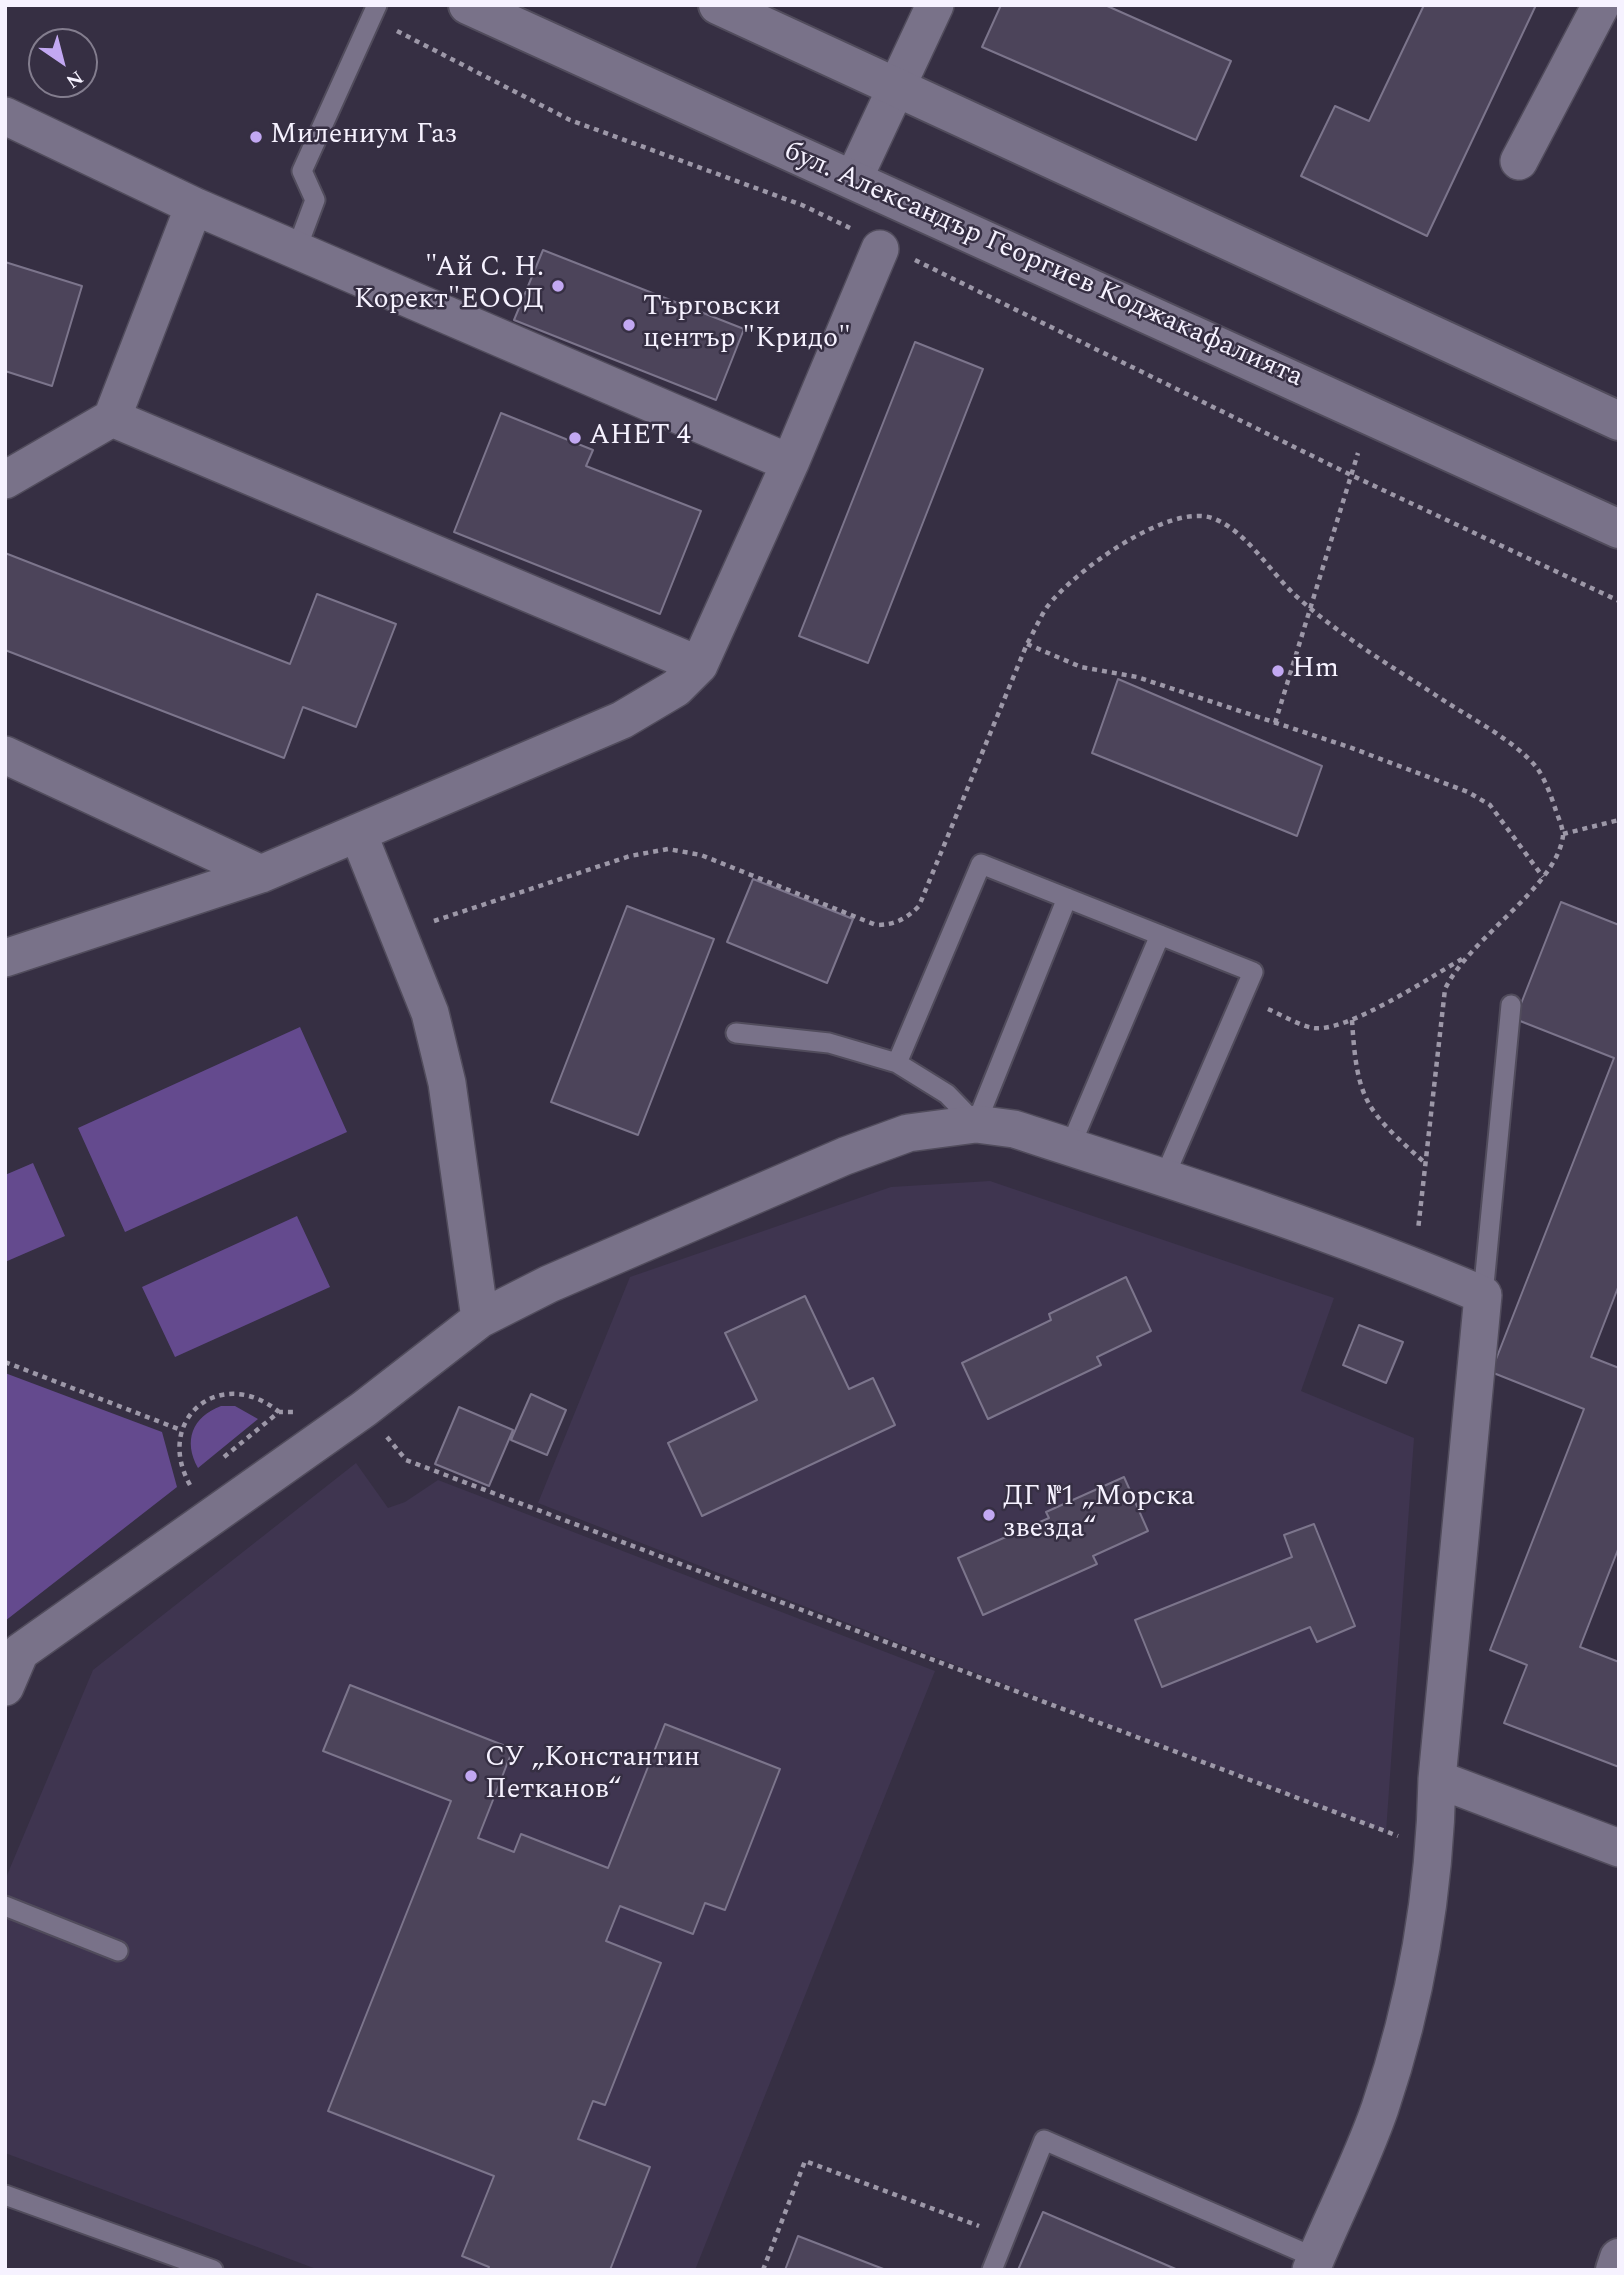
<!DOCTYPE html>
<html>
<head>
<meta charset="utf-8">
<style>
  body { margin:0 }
  #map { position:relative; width:1624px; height:2275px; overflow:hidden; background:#362f43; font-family:Spectral,serif }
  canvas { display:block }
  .frame { position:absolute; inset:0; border:7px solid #f6f2ff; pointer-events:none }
  .north { position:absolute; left:28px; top:28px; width:70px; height:70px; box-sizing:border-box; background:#362f43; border:2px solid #837d8e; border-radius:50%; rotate:145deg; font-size:19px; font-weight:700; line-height:28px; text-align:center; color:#f6f2ff }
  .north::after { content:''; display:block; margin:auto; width:24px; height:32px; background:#c2a8f2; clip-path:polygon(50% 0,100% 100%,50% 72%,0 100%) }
</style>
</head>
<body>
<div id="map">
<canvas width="1624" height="2275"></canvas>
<div class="frame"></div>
<div class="north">N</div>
</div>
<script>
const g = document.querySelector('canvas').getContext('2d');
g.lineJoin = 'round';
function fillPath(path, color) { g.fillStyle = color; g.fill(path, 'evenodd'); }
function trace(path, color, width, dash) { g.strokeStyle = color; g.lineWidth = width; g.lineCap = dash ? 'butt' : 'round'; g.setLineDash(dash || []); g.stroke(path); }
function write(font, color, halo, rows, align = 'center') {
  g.font = font + ' Spectral,serif'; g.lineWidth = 5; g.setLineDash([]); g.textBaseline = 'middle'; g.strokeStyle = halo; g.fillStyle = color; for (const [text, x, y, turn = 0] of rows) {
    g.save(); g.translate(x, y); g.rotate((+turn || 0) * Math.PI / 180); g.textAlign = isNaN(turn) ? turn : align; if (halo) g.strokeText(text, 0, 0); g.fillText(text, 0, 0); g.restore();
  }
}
fillPath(new Path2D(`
  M990,1181L1334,1298L1301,1391L1414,1438L1386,1832L538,1503L630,1277L891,1187Z
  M356,1463L388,1508L405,1502L438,1480L935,1671L695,2270H319L5,2153V1880L93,1670Z`), '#3f3550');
fillPath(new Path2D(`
  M300,1027L347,1132L125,1232L78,1128Z
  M33,1163L65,1236L5,1262V1175Z
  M297,1216L330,1287L175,1357L142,1287Z
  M5,1373L162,1432L177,1487L5,1621Z
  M221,1406H235L258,1419L198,1468C183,1441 192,1417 221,1406Z`), '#644a8e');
const building = new Path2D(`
  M1001,5H1105L1231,61L1196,140L982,47Z
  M1424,5H1536L1427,236L1301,176L1335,106L1369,121Z
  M543,250L744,329L716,400L514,320Z
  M5,262L82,286L52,386L5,371Z
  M915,342L983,369L868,663L799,636Z
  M501,413L593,450L586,466L701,511L660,614L454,532Z
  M5,553L290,664L317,594L396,624L356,727L303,707L284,758L5,650Z
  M1118,679L1322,766L1297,836L1092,753Z
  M753,879L853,919L827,983L727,942Z
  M1561,902L1619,925V1285L1591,1357L1619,1368V1547L1580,1647L1619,1662V1767L1504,1723L1527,1665L1490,1650L1584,1409L1491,1372L1614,1058L1515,1019Z
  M627,906L714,939L638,1135L551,1102Z
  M1126,1277L1151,1331L1097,1357L1101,1365L988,1419L962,1363L1051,1320L1049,1314Z
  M805,1296L849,1389L873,1378L895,1425L702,1516L668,1443L757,1400L725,1333Z
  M1359,1325L1403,1342L1386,1383L1343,1365Z
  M531,1394L566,1410L547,1455L511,1440Z
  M459,1407L513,1430L489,1486L435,1464Z
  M1124,1477L1148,1531L1093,1556L1097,1564L983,1615L958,1558L1049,1518L1046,1512Z
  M1314,1524L1355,1626L1317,1642L1310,1627L1162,1687L1135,1620L1292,1557L1284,1535Z
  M350,1685L513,1749L478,1838L514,1852L521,1834L608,1868L665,1724L780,1769L725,1910L705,1903L693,1934L620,1906L606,1941L661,1963L605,2105L593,2101L578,2139L650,2167L610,2270H488L489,2267L462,2256L494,2176L328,2111L451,1801L323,1751Z
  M1043,2212L1178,2270H1018Z
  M798,2236L886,2270H785Z`);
fillPath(building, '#4c445a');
trace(building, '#7c758c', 2);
const service = new Path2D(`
  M297,248L315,200L302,171L377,5
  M1067,898L976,1124L947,1094L897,1063L981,864L1253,972L1164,1178
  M736,1033L829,1043L897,1063
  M1070,1147L1160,935
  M1483,1295L1511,1005
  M5,1906L118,1951
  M5,2195L213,2270
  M992,2270L1044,2140L1316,2258`);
const minor = new Path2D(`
  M5,116L194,206L790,463
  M1519,161L1601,5
  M853,180L935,5
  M112,418L699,665
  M5,480L112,418L194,206
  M5,755L261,874
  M358,833L430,1013L447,1083L480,1319
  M5,958L261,874L622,720L676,688L699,665L790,463L880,249
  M5,1687L20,1652L364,1409L480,1319L549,1284L845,1156L908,1133L976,1124L1014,1129C1172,1180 1330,1230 1483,1295L1437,1779C1435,1890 1416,2002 1380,2108C1361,2163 1333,2216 1311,2270
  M1437,1779L1619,1848`);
const tertiary = new Path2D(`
  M1615,2270L1619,2258`);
const secondary = new Path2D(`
  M468,5L1619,529
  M718,5L1619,421`);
trace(service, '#514c5c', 23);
trace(minor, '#514c5c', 40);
trace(tertiary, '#514c5c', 42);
trace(secondary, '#514c5c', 42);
trace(new Path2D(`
  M397,31L570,120L802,205L850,228
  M915,260L1351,475L1619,601
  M1027,644L1081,667L1137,677L1349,747L1468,792L1490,805L1543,877
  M1275,723L1358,453
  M1563,834L1619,820
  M434,921L630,856L668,849L701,855L876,925C895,925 906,919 919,906L1027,644C1034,632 1039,619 1047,607C1073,572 1168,503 1212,518C1246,530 1270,572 1296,596C1338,634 1386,663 1434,694C1464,715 1514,739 1537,768C1545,779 1552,798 1556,811C1559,819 1563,828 1563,836C1556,888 1470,937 1445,989L1418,1230
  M1268,1009C1282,1015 1298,1025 1313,1028C1347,1033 1430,977 1462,959
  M1352,1020C1357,1102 1366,1110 1425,1163
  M5,1362L181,1430
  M387,1437L406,1460L1398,1836
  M224,1457L279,1412H294
  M190,1485C153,1419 221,1364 279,1412
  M763,2270L805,2161L979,2226`), '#9d98a8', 4.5, [5, 5]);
trace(service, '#797289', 19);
trace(minor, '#797289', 37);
trace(tertiary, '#797289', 38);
trace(secondary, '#797289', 38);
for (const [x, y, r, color] of [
  [256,137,7,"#c2a8f2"],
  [558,286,7,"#c2a8f2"],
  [629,325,7,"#c2a8f2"],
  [575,438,7,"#c2a8f2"],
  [1278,671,7,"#c2a8f2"],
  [989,1515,7,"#c2a8f2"],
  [471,1776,7,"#c2a8f2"]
]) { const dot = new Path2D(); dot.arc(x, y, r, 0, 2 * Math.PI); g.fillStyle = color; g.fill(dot); trace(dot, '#362f43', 2.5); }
write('28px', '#f6f2ff', '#362f43', [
  ["Милениум Газ",270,137],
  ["\"Ай С. Н.",544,270,"right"],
  ["Корект\"ЕООД",544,302,"right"],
  ["Търговски",643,309],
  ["център \"Кридо\"",643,341],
  ["АНЕТ 4",589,438],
  ["Hm",1292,671],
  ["ДГ №1 „Морска",1003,1499],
  ["звезда“",1003,1531],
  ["СУ „Константин",485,1760],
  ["Петканов“",485,1792]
], 'left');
write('28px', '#f6f2ff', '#362f43', [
  ["бул. Александър Георгиев Коджакафалията",1043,266,24]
]);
</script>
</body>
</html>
